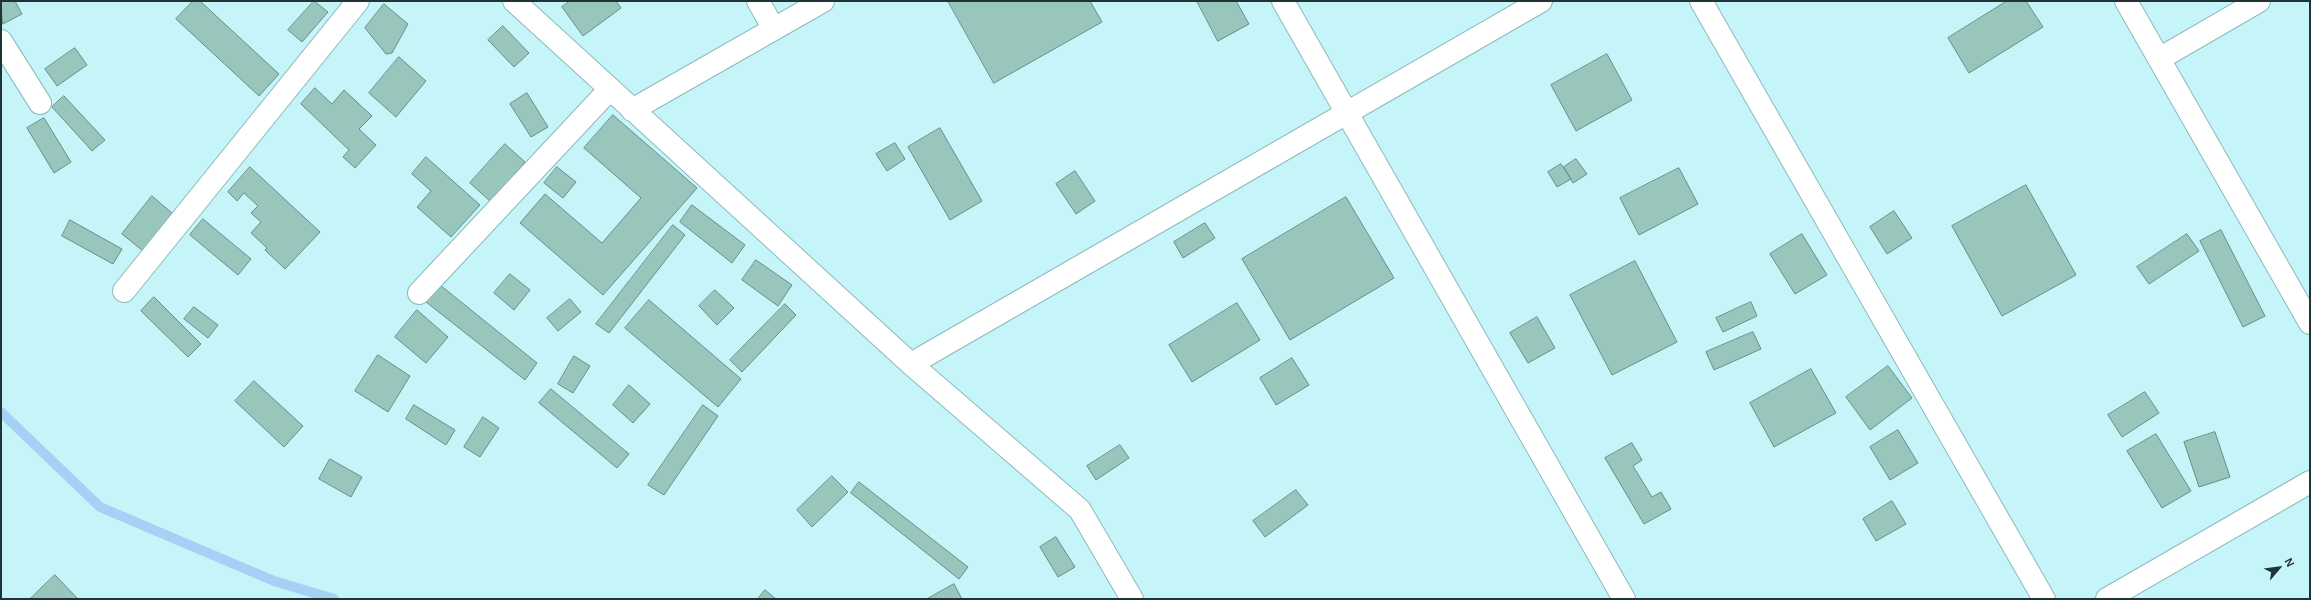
<!DOCTYPE html>
<html>
<head>
<meta charset="utf-8">
<style>
  body { margin:0 }
  #map { position:relative; width:2311px; height:600px; overflow:hidden; background:#c5f5f8; font-family:Arial,sans-serif }
  canvas { display:block }
  .frame { position:absolute; inset:0; border:2px solid #213435; pointer-events:none }
  .north { position:absolute; left:2259px; top:548px; width:40px; height:40px; -webkit-text-stroke:3px #c5f5f8; paint-order:stroke; rotate:62deg; font-size:11px; font-weight:700; line-height:16px; text-align:center; color:#213435 }
  .north::after { content:''; display:block; margin:auto; width:14px; height:18px; background:#213435; clip-path:polygon(50% 0,100% 100%,50% 72%,0 100%) }
</style>
</head>
<body>
<div id="map">
<canvas width="2311" height="600"></canvas>
<div class="frame"></div>
<div class="north">N</div>
</div>
<script>
const g = document.querySelector('canvas').getContext('2d');
g.lineJoin = 'round';
function trace(path, color, width, dash) { g.strokeStyle = color; g.lineWidth = width; g.lineCap = dash ? 'butt' : 'round'; g.setLineDash(dash || []); g.stroke(path); }
function fillPath(path, color) { g.fillStyle = color; g.fill(path, 'evenodd'); }
trace(new Path2D(`
  M1,412L100,507L274,581L334,599`), '#a6d1f5', 10);
const building = new Path2D(`
  M1,1H15L22,14L3,24Z
  M193,1H200L279,74L259,96L176,19Z
  M314,1L328,12L302,42L288,30Z
  M570,1H616L621,8L583,36L562,7Z
  M948,1H1090L1102,22L994,83Z
  M1197,1H1236L1249,24L1218,41Z
  M2007,1H2026L2043,27L1969,73L1948,38Z
  M384,4L408,24L392,53L386,54L365,28Z
  M503,26L529,53L514,67L488,40Z
  M75,48L87,65L57,86L45,69Z
  M1607,54L1632,100L1576,131L1551,85Z
  M399,57L426,81L396,117L369,93Z
  M315,88L332,104L344,90L372,116L359,129L376,145L355,168L343,157L349,150L301,104Z
  M527,93L548,127L531,137L510,104Z
  M64,96L105,140L92,151L52,107Z
  M613,115L697,188L603,295L520,223L545,194L602,243L641,198L584,148Z
  M44,118L71,162L54,173L27,128Z
  M940,128L982,201L950,220L908,147Z
  M895,143L905,159L887,171L876,154Z
  M505,144L525,162L491,202L470,183Z
  M426,157L480,205L451,237L417,207L431,191L412,174Z
  M1576,159L1587,174L1573,183L1564,167Z
  M1561,164L1571,179L1557,187L1548,172Z
  M250,167L320,232L285,269L265,250L267,248L251,233L261,222L251,213L258,206L244,193L237,201L228,192Z
  M557,167L576,182L563,198L544,183Z
  M1679,168L1698,204L1639,235L1620,198Z
  M1075,171L1095,201L1076,214L1056,184Z
  M2026,185L2076,275L2002,316L1952,226Z
  M152,196L172,213L143,251L122,234Z
  M1346,197L1394,278L1290,340L1242,259Z
  M692,205L745,245L732,263L680,222Z
  M1894,211L1912,238L1887,254L1870,227Z
  M203,219L251,259L238,275L190,235Z
  M70,220L122,249L113,264L62,236Z
  M1205,223L1215,238L1183,258L1174,242Z
  M673,225L685,235L609,333L596,324Z
  M2221,230L2265,316L2243,327L2200,241Z
  M1802,234L1827,275L1795,294L1770,254Z
  M2187,234L2199,251L2149,284L2137,267Z
  M756,260L792,285L778,306L742,280Z
  M1635,261L1677,342L1612,375L1570,295Z
  M510,274L530,290L514,310L494,293Z
  M440,285L537,363L525,380L426,302Z
  M715,290L734,308L717,325L699,306Z
  M154,297L201,344L188,357L141,311Z
  M570,299L581,312L558,331L547,318Z
  M649,300L741,379L718,407L625,328Z
  M1751,302L1757,316L1723,332L1716,318Z
  M1237,303L1260,340L1192,382L1169,345Z
  M785,304L796,315L742,372L730,360Z
  M194,307L218,325L208,338L184,319Z
  M417,310L448,337L426,363L395,337Z
  M1537,317L1555,348L1528,363L1510,333Z
  M1753,332L1761,349L1714,370L1706,352Z
  M378,355L410,376L388,412L355,391Z
  M574,356L590,366L573,393L558,384Z
  M1292,358L1309,385L1276,405L1260,378Z
  M1888,366L1912,398L1870,430L1846,397Z
  M1811,369L1836,413L1774,447L1750,403Z
  M254,381L303,426L284,447L235,401Z
  M629,385L650,404L633,423L613,405Z
  M551,389L629,454L617,468L539,403Z
  M2145,392L2159,413L2122,437L2108,415Z
  M414,405L455,430L446,445L406,419Z
  M703,405L718,416L664,495L648,485Z
  M483,417L499,428L480,457L464,447Z
  M1898,430L1918,463L1890,480L1870,447Z
  M2215,432L2230,477L2199,487L2184,442Z
  M2156,434L2191,491L2162,508L2127,451Z
  M1632,443L1642,460L1633,466L1652,497L1661,492L1671,509L1644,524L1605,458Z
  M1120,445L1129,458L1096,480L1087,466Z
  M330,459L362,477L351,497L319,479Z
  M832,476L848,492L812,527L797,510Z
  M859,482L968,567L959,579L851,493Z
  M1296,490L1308,505L1265,537L1253,521Z
  M1892,501L1906,524L1876,541L1863,519Z
  M1056,537L1075,567L1058,577L1040,547Z
  M55,575L78,599H30Z
  M954,584L962,599H927Z
  M765,590L776,599H758Z`);
fillPath(building, '#99c6bc');
trace(building, '#648f86', 1);
const minor = new Path2D(`
  M514,1L911,364L1080,510L1132,599
  M758,1L774,29
  M1283,1L1624,599
  M1701,1L2044,599
  M2126,1L2310,323
  M1,41L40,103
  M2159,59L2259,1
  M632,110L823,1
  M124,291L358,1
  M419,293L610,89
  M911,364L1541,1
  M2107,599L2310,482`);
trace(minor, '#8cbabd', 24);
trace(minor, '#fff', 22);
</script>
</body>
</html>
